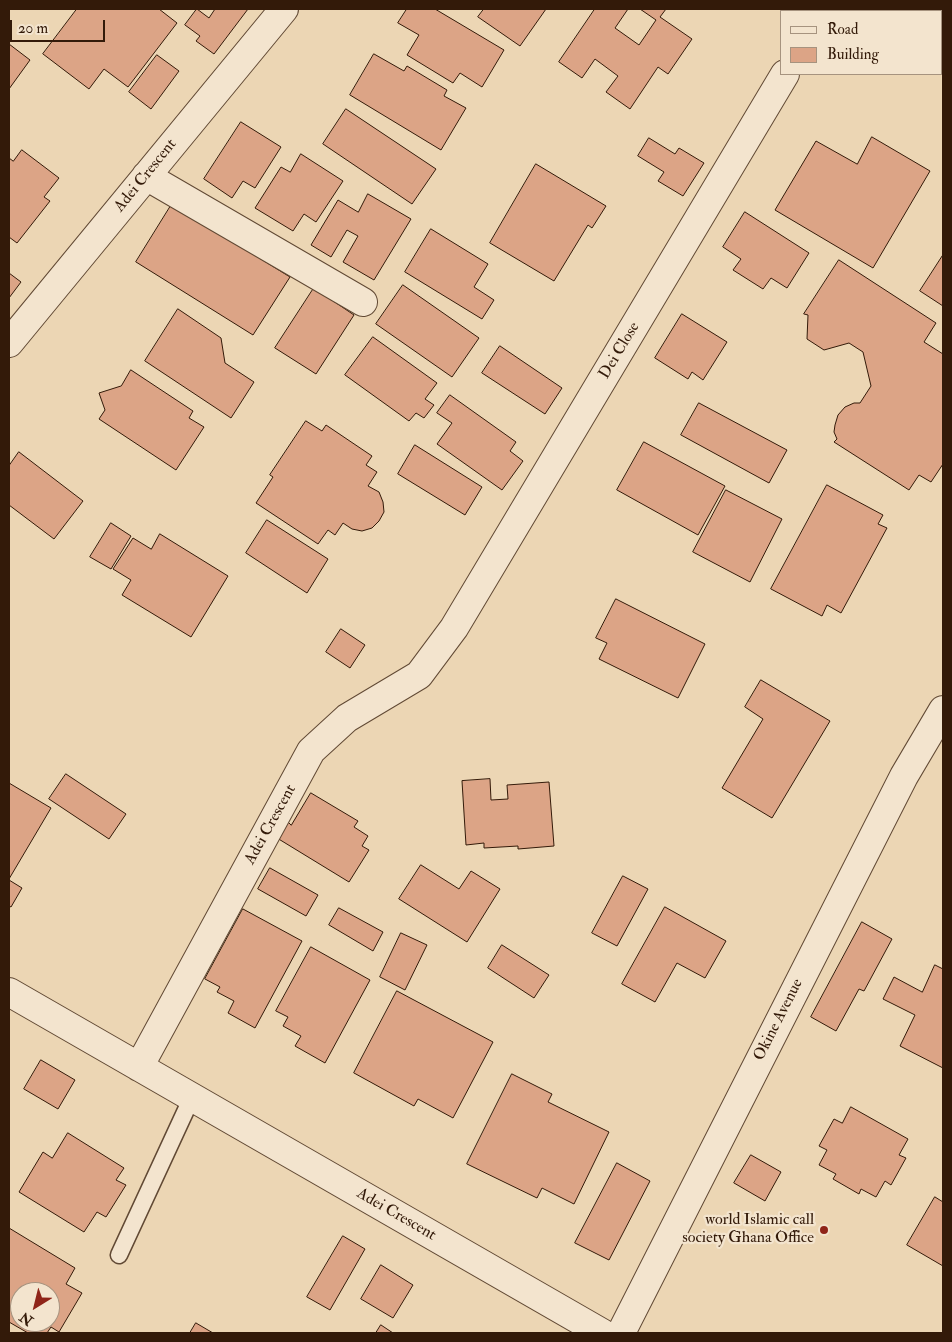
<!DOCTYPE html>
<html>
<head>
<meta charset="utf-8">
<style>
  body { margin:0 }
  #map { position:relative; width:952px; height:1342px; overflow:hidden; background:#ecd6b4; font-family:"IM FELL Double Pica",serif }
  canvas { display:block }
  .frame { position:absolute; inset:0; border:10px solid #331a09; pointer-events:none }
  .legend { position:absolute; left:780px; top:10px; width:162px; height:65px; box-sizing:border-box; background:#f3e4ce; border:1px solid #a6937f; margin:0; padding:6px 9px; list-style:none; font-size:15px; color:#331a09 }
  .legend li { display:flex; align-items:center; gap:10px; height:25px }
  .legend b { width:25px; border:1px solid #a6937f }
  .north { position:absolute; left:10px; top:1282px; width:50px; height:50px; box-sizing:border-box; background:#f3e4ce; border:1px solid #a6937f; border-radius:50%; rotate:216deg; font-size:14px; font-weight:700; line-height:20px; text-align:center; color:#331a09 }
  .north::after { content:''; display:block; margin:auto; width:18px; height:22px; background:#8f2418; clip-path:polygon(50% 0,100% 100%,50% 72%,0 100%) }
  .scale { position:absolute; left:10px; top:20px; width:95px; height:22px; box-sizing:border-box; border:2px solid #331a09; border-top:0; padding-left:6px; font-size:15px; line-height:18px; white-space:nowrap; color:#331a09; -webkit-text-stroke:4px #f3e4ce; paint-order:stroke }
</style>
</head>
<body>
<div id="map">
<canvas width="952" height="1342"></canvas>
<div class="frame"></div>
<ul class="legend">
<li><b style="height:6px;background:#f3e4ce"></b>Road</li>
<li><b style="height:14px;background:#dca486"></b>Building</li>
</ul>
<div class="north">N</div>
<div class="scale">20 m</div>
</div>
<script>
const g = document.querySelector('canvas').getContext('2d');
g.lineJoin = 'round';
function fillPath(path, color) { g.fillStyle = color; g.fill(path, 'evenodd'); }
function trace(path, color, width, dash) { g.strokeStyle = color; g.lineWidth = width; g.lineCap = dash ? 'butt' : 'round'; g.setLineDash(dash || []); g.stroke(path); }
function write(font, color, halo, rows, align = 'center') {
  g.font = font + ' "IM FELL Double Pica",serif'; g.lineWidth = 4.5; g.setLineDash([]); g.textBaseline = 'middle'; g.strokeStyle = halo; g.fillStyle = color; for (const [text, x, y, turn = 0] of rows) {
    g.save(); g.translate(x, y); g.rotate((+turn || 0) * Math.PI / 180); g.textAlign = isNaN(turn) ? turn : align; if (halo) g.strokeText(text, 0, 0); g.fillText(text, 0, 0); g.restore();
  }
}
const building = new Path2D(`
  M77,9H159L177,23L128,87L104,69L89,89L43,54Z
  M197,9L209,18L215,9H248L214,54L196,41L200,36L185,25Z
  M407,9H435L504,50L482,87L460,73L453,83L407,55L419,35L398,23Z
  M484,9H546L520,46L478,17Z
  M595,9H628L615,28L639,45L656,20L640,9H666L660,17L692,39L668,74L658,67L630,109L606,92L618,76L595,59L582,78L559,62Z
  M9,44L30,60L9,89Z
  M374,54L404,71L407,66L447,90L444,96L466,108L441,150L350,95Z
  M157,55L179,71L151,109L129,92Z
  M346,109L436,169L412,204L323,144Z
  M241,122L281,147L255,188L243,181L232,198L204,179Z
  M872,137L930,171L873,268L775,210L816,141L857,164Z
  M649,138L675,154L679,148L704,163L683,196L658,181L664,172L638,156Z
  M22,150L59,178L44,197L50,201L17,243L9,237V158L13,161Z
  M301,154L343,181L316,222L304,214L293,231L255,208L281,167L290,172Z
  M536,164L606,206L592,228L588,225L554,281L490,243Z
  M368,194L411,219L374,280L343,262L358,236L347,230L331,257L311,245L338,200L358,212Z
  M172,204L290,277L253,335L136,262Z
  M745,212L809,253L787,288L771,278L763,289L733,270L741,259L723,247Z
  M431,229L488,264L474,287L494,300L482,319L405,272Z
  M943,255V306L920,291Z
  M839,260L936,323L924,342L943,354V464L931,482L919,475L909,490L834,442L837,439L834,432L835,425L838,415L845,407L854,403H860L871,386L863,352L849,343L824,350L807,339L808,315L804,314Z
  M9,273L21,282L9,298Z
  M403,285L479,338L452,377L376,324Z
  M314,288L354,315L316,374L275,348Z
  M178,309L221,338L225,363L254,382L231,418L145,361Z
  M682,314L727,342L703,380L692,372L688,379L655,358Z
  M373,337L437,383L425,399L434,405L424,418L416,413L409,421L345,375Z
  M500,346L562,388L545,414L482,373Z
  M131,370L193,411L189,418L204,427L176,470L99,419L105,410L99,393L121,386Z
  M450,395L516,442L510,451L523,461L502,490L437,444L452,423L437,413Z
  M699,403L787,450L769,483L681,435Z
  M306,421L322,431L326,425L372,456L366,465L377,472L368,486L379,492L383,502L384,512L379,521L372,528L362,531L352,529L343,523L335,535L328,530L318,544L256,503L273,477L270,475Z
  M644,442L725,486L698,535L617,490Z
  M415,445L482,487L465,515L398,474Z
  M19,452L83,501L54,539L9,505V466Z
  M827,485L883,515L878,524L887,528L841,613L827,605L822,616L771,589Z
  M726,490L782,519L750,582L693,552Z
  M267,520L328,559L307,593L246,553Z
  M111,523L131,536L111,569L90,557Z
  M160,534L228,576L191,637L122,595L131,580L113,569L133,538L151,549Z
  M616,599L705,644L678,698L599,659L607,643L596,638Z
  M341,629L365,645L350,668L326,652Z
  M761,680L830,721L772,818L722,788L763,719L745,707Z
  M66,774L126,814L109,839L49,799Z
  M490,779L491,800L508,799L507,785L549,782L554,846L518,849V846L484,848V843L466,845L462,781Z
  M9,783L51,808L9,879Z
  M311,793L358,821L354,827L368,836L362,846L369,850L349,882L277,838L287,821L291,825Z
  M421,865L459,889L471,871L500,889L467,942L399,899Z
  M270,868L318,895L306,916L258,889Z
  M623,876L648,889L617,946L592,933Z
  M9,880L22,888L11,907L9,906Z
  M665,907L726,941L705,978L677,963L655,1002L622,984Z
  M339,908L383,932L373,951L329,925Z
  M243,909L302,941L255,1028L228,1013L234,1001L217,992L220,987L205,979Z
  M862,922L892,939L864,991L859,989L836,1031L811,1017Z
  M401,933L427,945L405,990L380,977Z
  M502,945L549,975L534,998L488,968Z
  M311,947L370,980L325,1063L295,1046L301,1036L283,1026L288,1017L276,1011Z
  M935,965L943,969V1068L900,1046L915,1015L883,999L894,977L922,992Z
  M397,991L493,1042L453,1118L418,1099L414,1106L354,1073Z
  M41,1060L75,1080L58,1109L24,1089Z
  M512,1074L552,1094L548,1102L609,1132L574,1204L542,1188L537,1198L467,1164Z
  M851,1107L908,1139L899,1155L906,1158L891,1185L885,1181L876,1197L861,1189L859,1194L833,1179L836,1174L819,1165L827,1150L819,1146L834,1119L842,1123Z
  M68,1133L124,1168L116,1180L126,1185L106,1217L97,1212L84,1232L19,1192L43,1152L52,1158Z
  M751,1155L781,1172L765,1201L734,1183Z
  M617,1163L650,1181L609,1260L575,1243Z
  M935,1197L943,1202V1266L907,1245Z
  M9,1228L75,1268L66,1284L82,1293L59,1332L51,1327L47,1333H28L9,1322ZM20,1292H50V1322H20Z
  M343,1236L365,1249L330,1310L307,1297Z
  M381,1265L413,1285L393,1318L361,1299Z
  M196,1323L213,1333H190Z
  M381,1325L393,1333H376Z`);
fillPath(building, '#dca486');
trace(building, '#331a09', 1);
const lane = new Path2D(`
  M119,1255L192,1097`);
const street = new Path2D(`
  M858,9L863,11
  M822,11L824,9
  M941,55L943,56
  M146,176L363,302
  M9,343L284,9
  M9,992L602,1333
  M139,1067L311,751L347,718L419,675L454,628L785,74
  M621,1333L904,776L943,710`);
trace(lane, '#614934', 19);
trace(street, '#614934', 30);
trace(lane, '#f3e4ce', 16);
trace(street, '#f3e4ce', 28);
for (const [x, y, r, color] of [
  [824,1230,5,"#8f2418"]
]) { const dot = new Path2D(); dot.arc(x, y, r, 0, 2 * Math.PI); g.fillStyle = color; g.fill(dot); trace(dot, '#f3e4ce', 2); }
write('16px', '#331a09', '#f3e4ce', [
  ["Adei Crescent",146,176,-51],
  ["Dei Close",620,351,-59],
  ["Adei Crescent",271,825,-61],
  ["Okine Avenue",779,1020,-63],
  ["Adei Crescent",396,1215,30]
]);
write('16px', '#331a09', '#f3e4ce', [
  ["world Islamic call",814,1221],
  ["society Ghana Office",814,1239]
], 'right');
</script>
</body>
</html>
